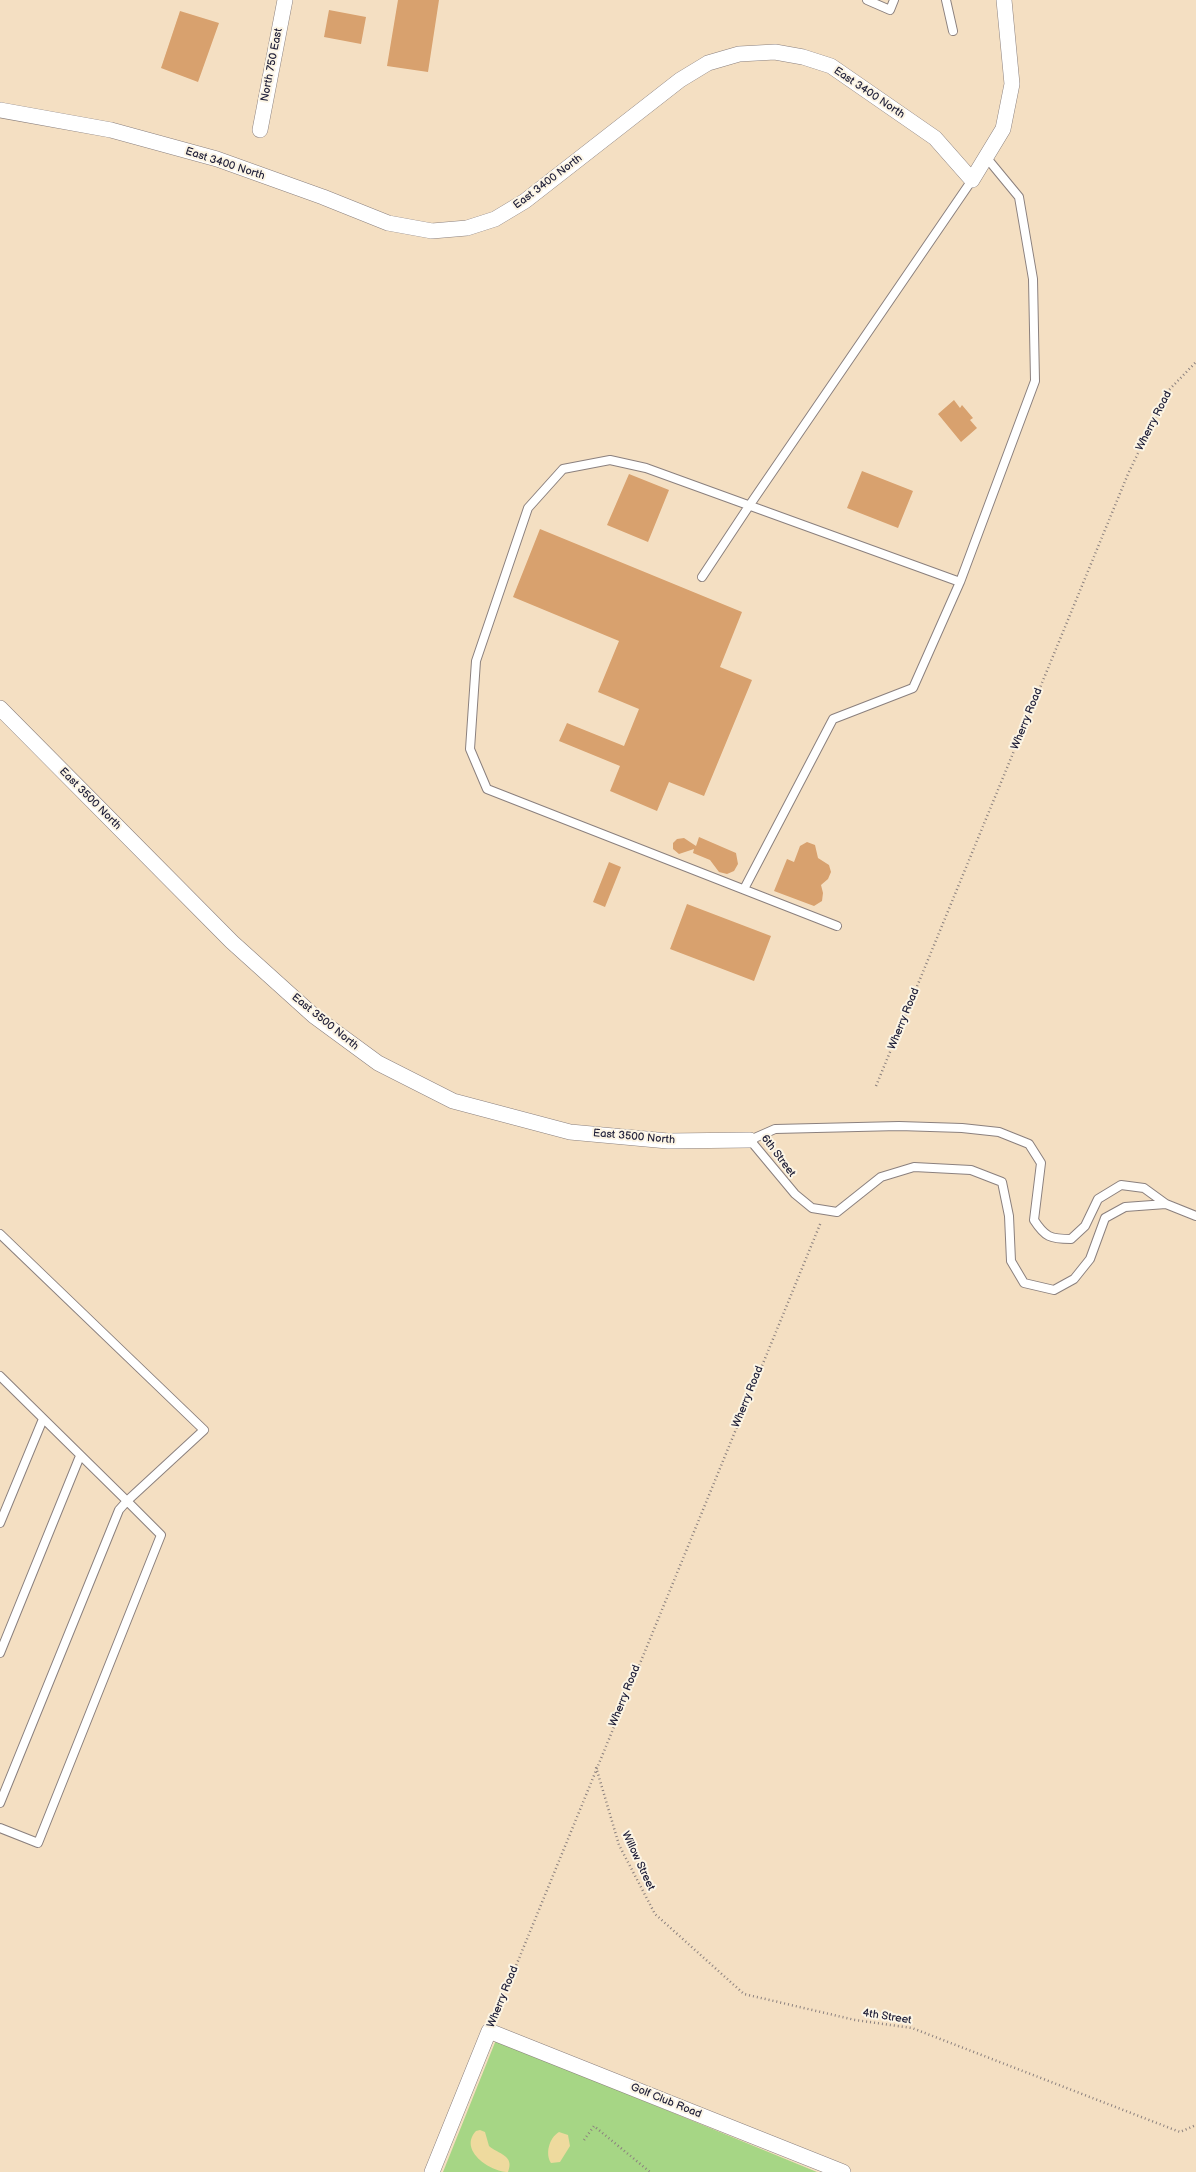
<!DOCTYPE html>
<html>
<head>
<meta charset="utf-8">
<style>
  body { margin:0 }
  canvas { display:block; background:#f4dfc2 }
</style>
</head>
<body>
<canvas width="1196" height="2172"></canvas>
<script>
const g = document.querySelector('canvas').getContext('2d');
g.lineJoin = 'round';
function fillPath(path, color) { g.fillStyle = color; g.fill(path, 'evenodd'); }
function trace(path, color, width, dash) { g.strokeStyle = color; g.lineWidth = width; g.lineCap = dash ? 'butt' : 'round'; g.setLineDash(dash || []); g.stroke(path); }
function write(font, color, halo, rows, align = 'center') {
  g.font = font + ' "Balsamiq Sans",sans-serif'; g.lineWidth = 4; g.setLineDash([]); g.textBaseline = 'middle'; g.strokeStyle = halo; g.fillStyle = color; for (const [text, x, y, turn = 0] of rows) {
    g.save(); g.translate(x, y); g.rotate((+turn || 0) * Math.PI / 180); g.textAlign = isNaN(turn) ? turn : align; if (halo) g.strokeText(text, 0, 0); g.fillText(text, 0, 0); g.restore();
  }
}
fillPath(new Path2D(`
  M496,2040L817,2172H443Z`), '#a6d685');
fillPath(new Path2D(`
  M480,2130L485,2132L489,2146C498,2154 515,2155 508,2172C490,2172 458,2150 476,2131Z
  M559,2132L568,2135L570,2146L560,2162L551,2163C545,2154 549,2138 559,2132Z`), '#eeda9e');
fillPath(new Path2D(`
  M398,0H439L428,72L387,66Z
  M329,10L366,17L361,44L324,37Z
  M180,11L219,23L198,82L161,68Z
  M954,400L960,408L962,405L973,418L970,420L977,428L961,442L938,414Z
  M862,471L913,491L898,528L847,508Z
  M629,474L669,490L648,542L607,525Z
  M540,529L742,612L720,667L752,680L704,796L669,782L657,811L610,791L620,766L559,741L567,723L624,746L639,709L598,692L619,641L513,597Z
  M699,837L736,853L738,864L734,871L727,874L719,872L710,860L693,853L694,849L679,854L673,849V843L677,839L684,838L696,846Z
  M807,842L815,845L818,858L829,865L831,872L828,879L821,885L823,893L822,901L814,906L774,891L787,859L794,862L800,846Z
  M609,862L621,867L605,907L593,902Z
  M687,904L771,936L754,981L670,949Z`), '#d8a16e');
const service = new Path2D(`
  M867,0L890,10L894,0
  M946,0L953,31
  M702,577L749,506L972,180
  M744,889L833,719L913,688L960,582L1035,381L1033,279L1019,197L986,157
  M837,926L487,789L470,749L476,661L528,508L563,469L610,460L646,468L960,582
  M1166,1204L1125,1207L1105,1218L1090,1259L1074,1279L1054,1290L1024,1283L1011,1261L1009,1216L1002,1182L971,1170L914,1167L881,1177L837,1212L812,1208L795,1194L750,1140L775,1129L899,1126L962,1128L999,1132L1029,1144L1041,1163L1034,1220C1045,1237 1050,1239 1071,1239L1085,1226L1098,1199L1121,1185L1144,1188L1166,1204L1196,1216
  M0,1234L204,1430L127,1501L0,1376
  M0,1523L43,1419
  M0,1653L80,1456
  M0,1803L119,1510L127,1501L161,1535L38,1843L0,1828`);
const minor = new Path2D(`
  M0,110L111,130L217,159L323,197L388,223L432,231L467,228L495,219L525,201L680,80L708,63L739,54L775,52L803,57L831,66L935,138L972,180L1003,129L1012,84L1004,0
  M260,130L285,0
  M0,708L232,942L314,1016L378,1063L453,1101L570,1132L668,1141L750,1140
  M432,2172L489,2031L843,2172`);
trace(service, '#8b807e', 10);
trace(minor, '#8b807e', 16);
trace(new Path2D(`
  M876,1086L1128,474L1168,391L1196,362
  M596,1767L619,1845L655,1914L744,1994L855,2020L912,2028L1180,2132L1196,2125
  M495,2017L821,1222
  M584,2140L594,2126L650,2172`), '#8b807e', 2.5, [1, 3]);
trace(service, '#fff', 8);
trace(minor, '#fff', 15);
write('11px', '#22223b', '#fcf5e5', [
  ["North 750 East",272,65,-79],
  ["East 3400 North",869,93,34],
  ["East 3400 North",225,164,18],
  ["East 3400 North",548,182,-37],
  ["Wherry Road",1154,421,-63],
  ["Wherry Road",1027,719,-68],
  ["East 3500 North",90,799,45],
  ["Wherry Road",904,1019,-68],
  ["East 3500 North",325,1022,39],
  ["East 3500 North",634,1137,5],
  ["6th Street",778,1156,53],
  ["Wherry Road",748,1397,-68],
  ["Wherry Road",625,1696,-68],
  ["Willow Street",638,1861,65],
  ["Wherry Road",503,1997,-68],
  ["4th Street",887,2017,9],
  ["Golf Club Road",666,2101,22]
]);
</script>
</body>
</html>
